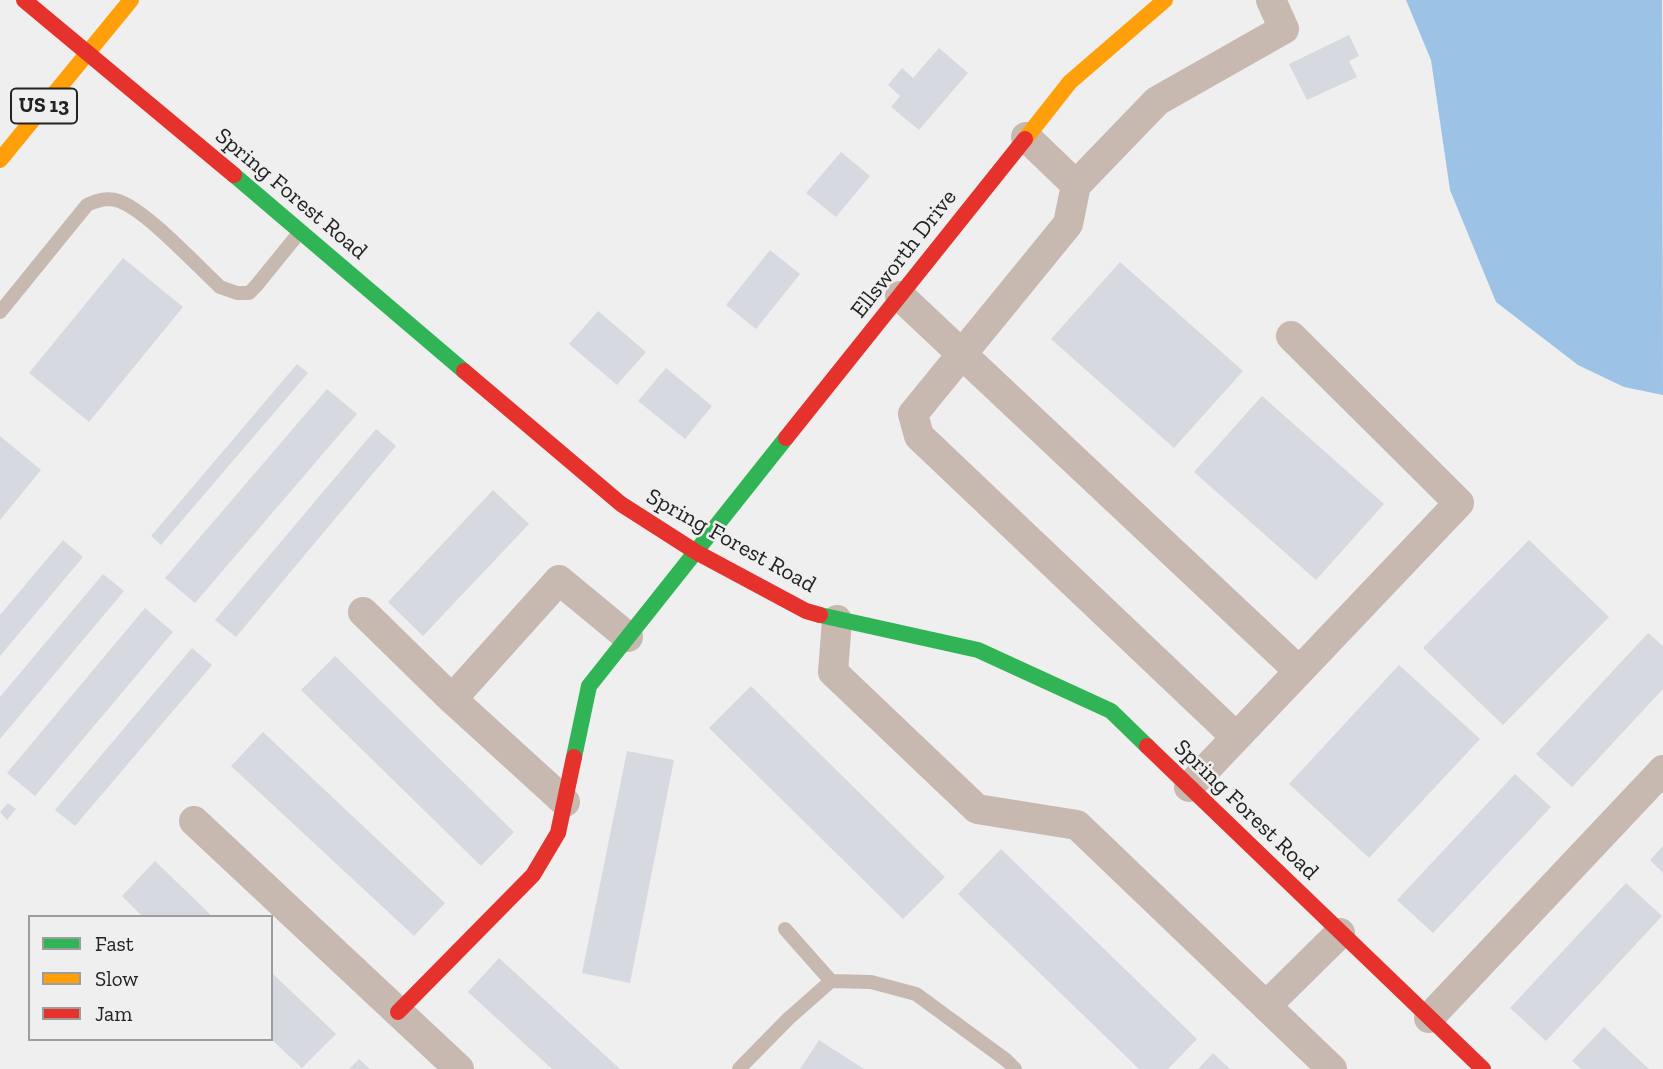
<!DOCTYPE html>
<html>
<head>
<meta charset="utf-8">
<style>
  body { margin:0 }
  #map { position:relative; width:1663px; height:1069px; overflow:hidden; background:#efeff0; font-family:"Zilla Slab",serif }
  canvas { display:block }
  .legend { position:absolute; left:28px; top:915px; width:245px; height:126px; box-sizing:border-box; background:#efeff0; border:2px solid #9d9d9e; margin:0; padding:9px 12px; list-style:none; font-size:21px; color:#232324 }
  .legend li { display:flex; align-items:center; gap:14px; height:35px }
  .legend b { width:35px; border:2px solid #9d9d9e }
</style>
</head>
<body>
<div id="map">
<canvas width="1663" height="1069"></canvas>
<ul class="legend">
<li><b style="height:9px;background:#30b455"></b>Fast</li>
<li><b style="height:9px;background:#ff9f0a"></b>Slow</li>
<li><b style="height:9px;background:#e5322d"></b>Jam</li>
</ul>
</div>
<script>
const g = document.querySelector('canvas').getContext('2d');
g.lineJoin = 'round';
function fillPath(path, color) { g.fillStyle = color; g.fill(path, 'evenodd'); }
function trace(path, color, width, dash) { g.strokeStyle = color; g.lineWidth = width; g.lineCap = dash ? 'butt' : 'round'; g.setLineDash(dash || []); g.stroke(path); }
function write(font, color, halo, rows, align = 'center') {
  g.font = font + ' "Zilla Slab",serif'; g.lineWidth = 5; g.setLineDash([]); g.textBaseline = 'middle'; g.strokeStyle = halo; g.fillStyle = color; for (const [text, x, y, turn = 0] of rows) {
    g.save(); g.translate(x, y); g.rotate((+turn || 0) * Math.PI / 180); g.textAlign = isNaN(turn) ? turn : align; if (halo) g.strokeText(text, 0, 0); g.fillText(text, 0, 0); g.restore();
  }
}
fillPath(new Path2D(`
  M1406,0H1662L1663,395L1624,387L1578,365L1496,302L1450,190L1431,60Z`), '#9cc2e6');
fillPath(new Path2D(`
  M1349,35L1359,56L1349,61L1357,77L1307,100L1289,64Z
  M939,48L968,73L919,130L891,107L900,96L888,85L902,68L913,78Z
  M841,152L870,176L836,217L806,193Z
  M770,250L800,274L756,329L726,305Z
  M123,258L183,307L89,422L29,373Z
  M1120,262L1243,371L1174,448L1051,339Z
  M598,311L646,352L617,385L569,344Z
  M297,364L308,373L161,545L151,536Z
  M666,368L712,406L685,439L638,401Z
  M327,389L357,414L195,603L165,578Z
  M1262,396L1384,504L1316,580L1194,472Z
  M376,429L396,446L236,637L215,620Z
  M0,436L41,470L0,520Z
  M493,490L529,524L423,636L388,602Z
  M63,540L83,557L0,656V615Z
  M1529,540L1609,617L1503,725L1423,648Z
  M103,574L124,591L0,739V697Z
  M145,608L173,632L35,796L7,773Z
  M1648,633L1663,646V689L1572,787L1536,754Z
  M192,648L212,665L75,826L55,810Z
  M335,656L514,832L481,866L301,690Z
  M1399,665L1480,739L1369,858L1289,784Z
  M751,686L945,877L903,919L709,728Z
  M263,732L445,903L414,936L231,766Z
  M627,751L674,760L630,983L582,973Z
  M1515,774L1551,807L1433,933L1397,900Z
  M8,803L16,809L7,820L0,812Z
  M1663,846V873L1650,860Z
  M1001,849L1197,1039L1168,1069H1139L958,894Z
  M155,861L213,917H143L122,896Z
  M1626,883L1662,916L1546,1041L1510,1008Z
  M499,958L620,1069H552L468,992Z
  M271,972L336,1034L302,1068L271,1039Z
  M1604,1027L1649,1069H1581L1572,1061Z
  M819,1040L864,1069H800Z
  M1213,1053L1230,1069H1198Z
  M359,1059L370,1069H349Z`), '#d6d9e0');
trace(new Path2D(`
  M0,312L87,205C98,200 108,197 119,201C147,211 196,265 220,287L237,293H249L256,286L299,233
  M785,929L831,981
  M739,1069L788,1019L831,981L871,982L916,994L1006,1060L1015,1069`), '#c7b8b0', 14);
trace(new Path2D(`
  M1026,137L1076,185L1157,101L1284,29L1271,0
  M1076,185L1068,224L913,414L919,436L1236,737
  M900,296L1299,671
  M363,612L452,699L565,802
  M837,620L833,672L977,809L1077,825L1332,1069
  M452,699L559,580L628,637
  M1189,787L1459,503L1291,336
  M194,821L459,1069
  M1266,1006L1340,933
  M1429,1018L1663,770`), '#c7b8b0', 30);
trace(new Path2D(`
  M234,175L464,371
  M820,615L978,650L1111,711L1147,746
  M574,757L589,686L786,438`), '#30b455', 16);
trace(new Path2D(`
  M1025,139L1070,82L1165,0
  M0,160L131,0`), '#ff9f0a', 16);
trace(new Path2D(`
  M24,0L234,175
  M464,371L621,504L696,552L806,611L820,615
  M786,438L1025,139
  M1147,746L1483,1069
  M398,1012L533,875L558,833L574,757`), '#e5322d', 16);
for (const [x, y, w] of [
  [44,106,66]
]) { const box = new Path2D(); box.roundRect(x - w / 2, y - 17.5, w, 35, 5); g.fillStyle = '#efeff0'; g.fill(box); trace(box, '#232324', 2); }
write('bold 21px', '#232324', null, [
  ["US 13",44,106]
]);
write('23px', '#232324', '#efeff0', [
  ["Spring Forest Road",291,194,40],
  ["Ellsworth Drive",904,254,-52],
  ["Spring Forest Road",731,541,29],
  ["Spring Forest Road",1246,810,44]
]);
</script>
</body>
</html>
